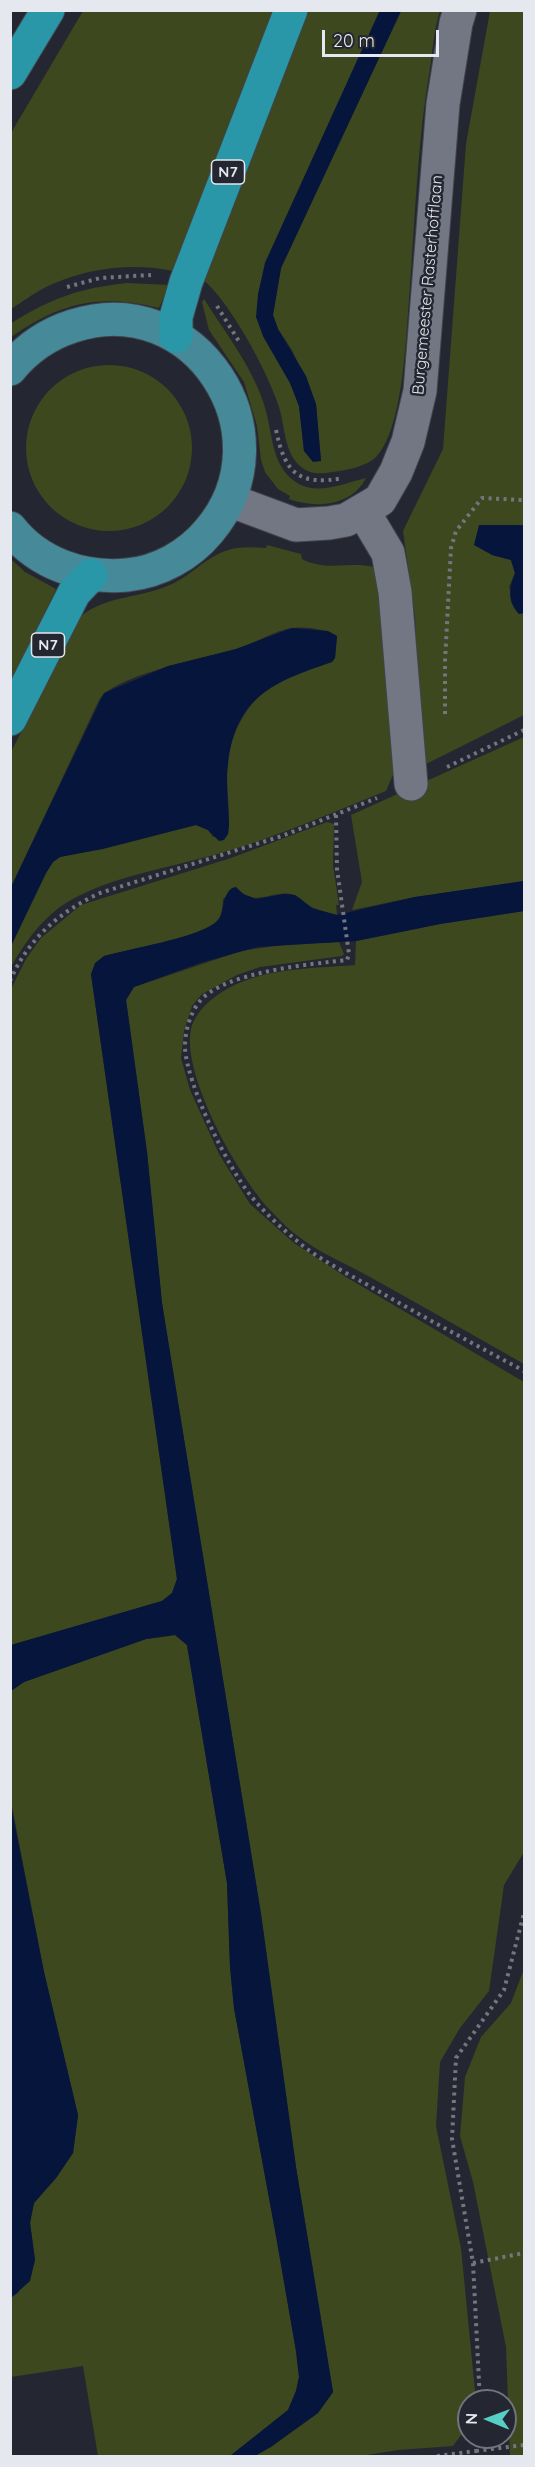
<!DOCTYPE html>
<html>
<head>
<meta charset="utf-8">
<style>
  body { margin:0 }
  #map { position:relative; width:535px; height:2467px; overflow:hidden; background:#242731; font-family:Quicksand,sans-serif }
  canvas { display:block }
  .frame { position:absolute; inset:0; border:12px solid #e5e8ee; pointer-events:none }
  .north { position:absolute; left:457px; top:2389px; width:60px; height:60px; box-sizing:border-box; background:#242731; border:2px solid #71747d; border-radius:50%; rotate:271deg; font-size:16px; font-weight:700; line-height:24px; text-align:center; color:#e5e8ee }
  .north::after { content:''; display:block; margin:auto; width:21px; height:27px; background:#56cec4; clip-path:polygon(50% 0,100% 100%,50% 72%,0 100%) }
  .scale { position:absolute; left:322px; top:30px; width:117px; height:27px; box-sizing:border-box; border:3px solid #e5e8ee; border-top:0; padding-left:8px; font-size:18px; line-height:21px; white-space:nowrap; color:#e5e8ee; -webkit-text-stroke:4px #242731; paint-order:stroke }
</style>
</head>
<body>
<div id="map">
<canvas width="535" height="2467"></canvas>
<div class="frame"></div>
<div class="north">N</div>
<div class="scale">20 m</div>
</div>
<script>
const g = document.querySelector('canvas').getContext('2d');
g.lineJoin = 'round';
function fillPath(path, color) { g.fillStyle = color; g.fill(path, 'evenodd'); }
function trace(path, color, width, dash) { g.strokeStyle = color; g.lineWidth = width; g.lineCap = dash ? 'butt' : 'round'; g.setLineDash(dash || []); g.stroke(path); }
function write(font, color, halo, rows, align = 'center') {
  g.font = font + ' Quicksand,sans-serif'; g.lineWidth = 5; g.setLineDash([]); g.textBaseline = 'middle'; g.strokeStyle = halo; g.fillStyle = color; for (const [text, x, y, turn = 0] of rows) {
    g.save(); g.translate(x, y); g.rotate((+turn || 0) * Math.PI / 180); g.textAlign = isNaN(turn) ? turn : align; if (halo) g.strokeText(text, 0, 0); g.fillText(text, 0, 0); g.restore();
  }
}
fillPath(new Path2D(`
  M83,11H276L173,271C133,262 84,268 46,287C34,293 22,302 11,309V133Z
  M305,11H380L265,263L263,336L290,383L299,406L304,451L321,461L316,404L292,350L278,329L273,315L281,268L401,11H440C434,29 433,49 430,68C417,144 415,222 409,299C406,337 403,430 376,457C366,467 346,470 333,472C320,474 310,475 300,466C284,452 285,426 279,407C269,374 229,300 203,280Z
  M490,11H524V525H479L492,555L511,560L515,573L509,587L519,614L524,613V715L420,767L415,616L403,531L443,449L466,144Z
  M127,283L169,285L159,308C99,293 60,303 11,337L10,324C51,298 80,288 127,283Z
  M204,299C226,334 255,370 266,411C273,437 272,469 299,484C319,495 346,483 366,478C352,506 316,509 289,499L290,496L278,489L265,472L261,460L257,426L244,382L209,330L202,302Z
  M26 448a83 83 0 1 1 166 0a83 83 0 1 1-166 0Z
  M267,545L301,554L302,559C327,572 349,561 374,567L378,576L394,772L386,791C333,812 279,836 224,852C175,867 115,875 71,900C44,915 26,941 11,967V946L46,873L53,862L60,857L196,825L208,830L213,837L228,834C230,812 227,791 227,769C228,740 244,706 268,689C286,675 311,669 332,662L335,658L337,636C325,629 305,626 292,628C273,631 254,644 236,649C204,659 116,674 99,700L11,887V752L80,617C107,594 143,599 174,583C192,574 206,558 225,551C238,546 252,547 266,548Z
  M11,559L25,572L56,589L11,684Z
  M524,737V881L415,897L352,910L362,882L351,815Z
  M327,822L334,824L333,865L339,905H336L337,915C328,913 317,911 310,906C305,903 300,897 294,895C272,888 257,910 236,887L223,899C222,909 223,918 213,924C194,938 130,949 104,956L91,974L177,1579L172,1593L162,1601L11,1645V989L26,959L41,938L81,905L231,858Z
  M524,911V1364C473,1335 422,1306 370,1277C349,1265 326,1256 306,1242C294,1234 282,1223 272,1212C240,1180 181,1075 191,1029C193,1019 203,1006 211,1000C251,967 307,969 355,965L356,941L440,924Z
  M339,942L344,954L342,956L260,967L237,975L202,994L192,1006L184,1031L181,1058L190,1090L219,1154L250,1204L294,1243L346,1277L524,1382V1852L504,1885L489,1991L460,2028L440,2062L436,2126L461,2248L476,2401H469C469,2424 467,2428 453,2446L398,2450L361,2456H255L318,2413L333,2392L296,2167L261,1914L162,1303L147,1152L126,1000L134,987L241,951L289,944Z
  M175,1635L187,1645L227,1883L230,1967L234,2008L276,2236L296,2351L299,2377L296,2391L288,2410L230,2456H98L83,2366L11,2377L10,2298L18,2293L35,2260L30,2222L34,2203L56,2178L73,2153L78,2115L44,1972L11,1801V1691L24,1682L146,1639Z
  M524,1969V2456H510L506,2347L473,2182L460,2136L465,2077L481,2037L511,2003Z`), '#3d481e');
fillPath(new Path2D(`
  M380,10L401,11L281,268L273,315L278,329L306,376L316,404L321,461L313,462L304,451L299,406L290,383L263,336L256,317L258,294L265,263Z
  M479,525H524V613L519,614C507,601 509,589 515,573L511,560L492,555L474,545Z
  M292,628L328,631L337,636L335,658L332,662C274,682 235,696 228,765C225,785 229,806 229,826L228,834L224,840L219,841L208,830L196,825L103,849L60,857L53,862L46,873L11,946V887L104,693L168,666L236,649Z
  M524,881V911L440,924L356,941L257,947L200,963L134,987L126,1000L147,1152L162,1303L261,1914L296,2167L333,2392L318,2413L271,2447L255,2456H230L288,2410L296,2391L299,2377L296,2351L276,2236L234,2008L230,1967L227,1883L187,1645L175,1635L146,1639L24,1682L11,1691V1645L162,1601L172,1593L177,1579L91,974L95,963L104,956C129,949 194,938 214,924C227,915 219,899 232,888L236,887L243,894L256,899L284,894L295,895L312,908L337,915L415,897Z
  M10,1801L44,1972L78,2115L73,2153L56,2178L34,2203L30,2223L35,2260L30,2281L11,2298Z`), '#05153c');
const minor = new Path2D(`
  M229,500L296,525L329,523L346,520L380,500L396,472L408,442L420,391L443,104L456,23L460,10
  M363,511L388,553L395,592L411,784`);
const major = new Path2D(`
  M10,369C27,348 48,334 73,326C195,286 291,434 209,531C189,555 159,572 127,575C83,579 38,564 10,528`);
const highway = new Path2D(`
  M10,73L48,10
  M176,336V317L186,282L291,10
  M10,719L74,593L91,575`);
trace(minor, '#41444c', 35);
trace(major, '#41444c', 35);
trace(highway, '#41444c', 35);
trace(new Path2D(`
  M67,287L100,278L151,275
  M217,306L240,343
  M276,430C285,473 298,486 343,478
  M445,714V661L451,548L456,531L482,498L524,500
  M447,767L524,730
  M336,815L337,869L349,954L347,960C311,964 224,972 200,1001C190,1013 185,1031 185,1047C186,1083 228,1168 251,1196C264,1212 280,1227 296,1240C319,1260 347,1273 373,1288C423,1317 474,1344 524,1371
  M10,981C28,939 59,912 100,893L282,836L377,798
  M473,2263L524,2253
  M480,2401L473,2263L452,2139L456,2058L504,1990L524,1913
  M476,2451L524,2445
  M437,2456L476,2451L478,2437`), '#73767f', 4, [3, 4.5]);
trace(minor, '#727783', 33);
trace(major, '#468a99', 33);
trace(highway, '#2997a7', 33);
for (const [x, y, w] of [
  [228,172,33],
  [48,645,33]
]) { const box = new Path2D(); box.roundRect(x - w / 2, y - 12, w, 24, 4.5); g.fillStyle = '#242731'; g.fill(box); trace(box, '#e5e8ee', 1.5); }
write('bold 15px', '#e5e8ee', null, [
  ["N7",228,172],
  ["N7",48,645]
]);
write('16px', '#e5e8ee', '#242731', [
  ["Burgemeester Rasterhofflaan",428,285,-85]
]);
</script>
</body>
</html>
